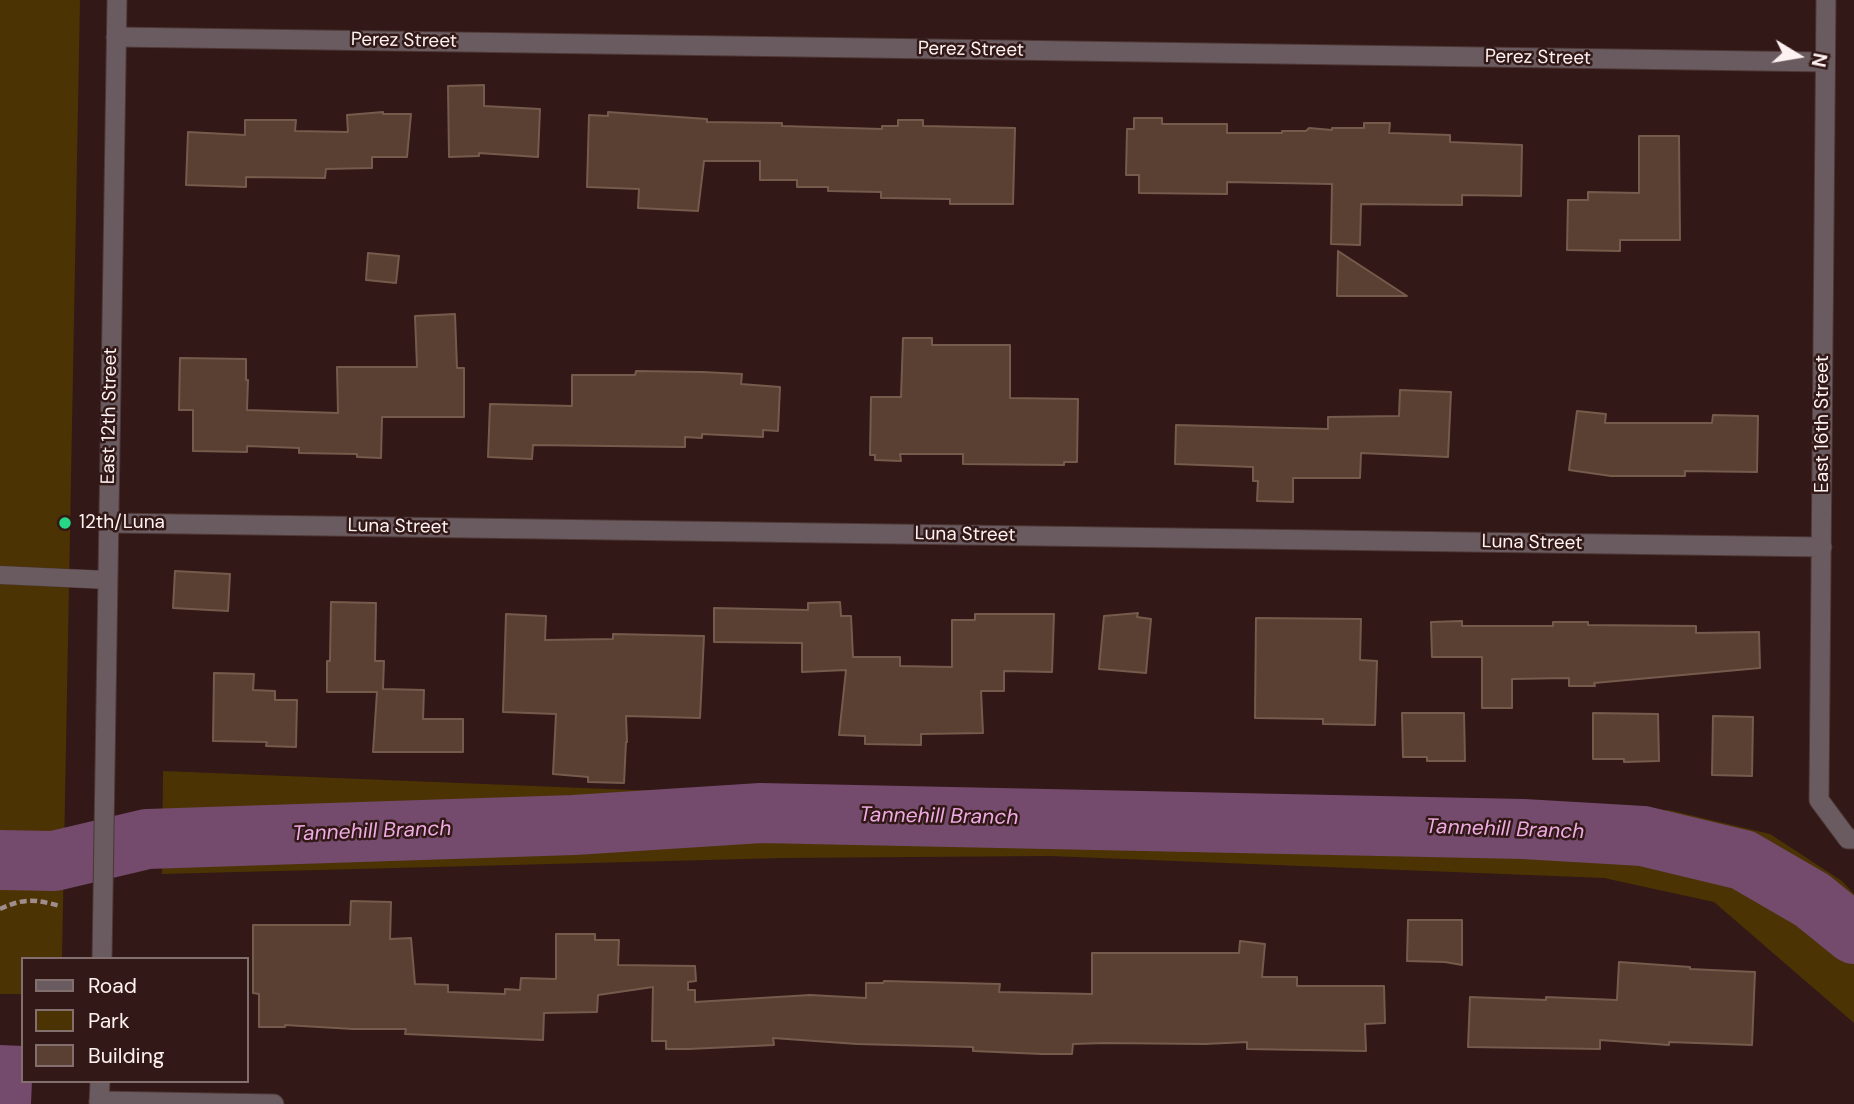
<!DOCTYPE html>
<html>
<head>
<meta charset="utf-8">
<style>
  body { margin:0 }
  #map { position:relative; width:1854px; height:1104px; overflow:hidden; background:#321816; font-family:"DM Sans",sans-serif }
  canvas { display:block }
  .legend { position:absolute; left:21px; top:957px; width:228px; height:126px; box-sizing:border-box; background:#321816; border:2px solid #836f6e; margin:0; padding:9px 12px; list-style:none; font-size:21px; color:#fdf2f1 }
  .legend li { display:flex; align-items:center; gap:14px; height:35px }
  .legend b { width:35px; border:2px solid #836f6e }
  .north { position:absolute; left:1763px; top:21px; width:70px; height:70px; -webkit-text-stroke:5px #321816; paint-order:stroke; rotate:101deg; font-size:19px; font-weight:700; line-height:28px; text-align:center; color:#fdf2f1 }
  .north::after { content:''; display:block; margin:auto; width:24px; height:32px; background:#fdf2f1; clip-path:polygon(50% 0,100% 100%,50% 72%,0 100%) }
</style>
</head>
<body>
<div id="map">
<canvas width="1854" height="1104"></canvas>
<ul class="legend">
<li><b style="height:9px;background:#695b5f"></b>Road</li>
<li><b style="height:19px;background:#4b3304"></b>Park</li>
<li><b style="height:19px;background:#594032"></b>Building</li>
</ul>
<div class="north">N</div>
</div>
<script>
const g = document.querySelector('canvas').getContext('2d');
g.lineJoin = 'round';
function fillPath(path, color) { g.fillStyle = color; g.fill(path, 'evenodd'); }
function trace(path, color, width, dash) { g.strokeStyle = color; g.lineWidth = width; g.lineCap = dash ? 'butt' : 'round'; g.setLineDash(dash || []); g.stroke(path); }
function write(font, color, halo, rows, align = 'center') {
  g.font = font + ' "DM Sans",sans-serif'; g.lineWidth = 5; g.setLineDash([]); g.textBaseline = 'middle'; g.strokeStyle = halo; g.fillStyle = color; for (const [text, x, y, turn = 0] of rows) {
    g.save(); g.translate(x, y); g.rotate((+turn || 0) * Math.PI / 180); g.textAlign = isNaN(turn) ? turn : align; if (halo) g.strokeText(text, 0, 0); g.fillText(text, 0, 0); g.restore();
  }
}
fillPath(new Path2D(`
  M0,0H80L62,959H23V994H0Z
  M163,771L633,790L1669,810L1770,834L1842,881L1854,894V1023L1714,902L1604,878L1049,856L784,858L162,874Z`), '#4b3304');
fillPath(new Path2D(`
  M0,1045L23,1046V1081H32L31,1104H0Z`), '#744a6d');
trace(new Path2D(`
  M0,860L54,861L147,839L574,825L761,813L1523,829L1643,836L1743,860L1812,900L1854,934`), '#744a6d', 60);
const building = new Path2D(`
  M484,85V106L540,109L538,157L479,153V156L449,157L448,86Z
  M383,112V114H411L407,157H372V168L326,169L325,178L246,177V187L186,185L188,132L245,135V120H296L295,131L348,132L347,115Z
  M608,112L707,119V122L782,123V126L882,129V126H898V120H923V126L1015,128L1013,204H950V199L881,198V192L828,191V187H797V180H760V161H704L698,211L638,208L639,189L587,187L589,115L608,116Z
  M1134,118H1162V124H1227V133H1282V131H1306L1309,128L1332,130V128H1364V123H1390L1389,133L1450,135V142L1522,145L1521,196L1462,195V205L1361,204L1360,245L1331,244L1332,184L1227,182V194L1139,193V175H1126L1127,129H1134Z
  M1639,136H1679L1680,240H1620V251L1567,250L1568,200H1588V192L1639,193Z
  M1338,251L1407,296H1337Z
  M368,253L399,256L396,283L366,280Z
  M455,314L457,368H464V417H382L381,458L357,457V454L299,453V448L247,446V452L193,451V410H179L180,358L246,359V380H248L247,410L338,413L337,367H417L415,316Z
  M903,338H932V345H1010V398L1078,399L1077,462H1064V465L963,464V454H900L901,461L875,460V455H870L871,397H901Z
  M636,371L703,372L742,374L741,384L780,387L778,431L763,430V437L702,434V438L685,437V447L533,445L532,459L488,457L490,404L572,406V375H635Z
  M1400,390L1451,392L1448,457L1361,453L1360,478H1293V502L1257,501L1258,481H1253V467L1175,464L1176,425L1328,429V417L1399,416Z
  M1577,411L1606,414L1605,423H1712L1713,415L1758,416L1757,472L1685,471V476H1611L1569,470Z
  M175,571L230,574L228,611L173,608Z
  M331,602L376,603L375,661H384L383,689L424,690L423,719H463V752H373L377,692H327V661H330Z
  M840,602L841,616H851L853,657H900V666L952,667V620H975V614H1054L1052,672L1004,671V691H981L983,733L921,734V745L865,744V736L839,735L846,670L802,672V643L714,642V608L808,610V603Z
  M1138,613L1137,617L1151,619L1146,673L1099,669L1104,616Z
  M506,614L546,616L545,640L613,639V634L704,636L700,718L626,716L627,742H626L624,783L588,782V777L553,774L556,714L503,712Z
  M1256,618L1361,619L1360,660L1377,661L1375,725L1323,724V719L1255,718Z
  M1462,621V626H1553V622H1588V625L1696,626V633L1759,632L1760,668L1594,683L1595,686H1569V678L1512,679V708H1482V657H1432L1431,622Z
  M214,673L254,674L253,690L275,691V700H297L296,747L266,746L267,742L213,741Z
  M1402,713H1464L1465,761H1427V757H1403Z
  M1593,713L1658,714L1659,761L1624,762V759H1593Z
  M1713,716L1753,717L1752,776L1712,775Z
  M351,901L391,902L390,939L411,938L415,984L448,985V992L505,994V989L520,990L521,978L556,979V934H595V940H619L618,965L695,966L696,981L688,982V990H695V1002L810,995L866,998V983H883L884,981L1000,984L999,992L1092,994V953H1239L1240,941L1265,944L1262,977H1297V986H1384L1385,1023L1365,1024L1366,1051L1247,1049V1042L1205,1044L1104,1043L1073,1044L1072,1054H1042L973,1051V1047L857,1044L773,1038L774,1045L689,1049H666V1041H652L653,987L598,995L597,1012L544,1013L543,1040L405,1034L406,1029H353L285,1025V1027H259V994L253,993V925H350Z
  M1408,920H1462V965L1445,962L1407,961Z
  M1619,962L1690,967V969L1755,972L1752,1045L1669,1042V1045L1600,1040V1049L1468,1047L1470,997L1546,1000V997L1617,1000Z`);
fillPath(building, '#594032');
trace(building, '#755b4c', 2);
const service = new Path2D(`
  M0,575L108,580`);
const minor = new Path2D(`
  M1826,0L1819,800L1848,839H1854
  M116,37L1825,62
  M109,523L1822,547
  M99,1101L274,1104`);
const tertiary = new Path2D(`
  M102,959L117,0
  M99,1104L100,1081`);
trace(service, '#4e3735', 19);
trace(minor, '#4e3735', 21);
trace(tertiary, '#4e3735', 21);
trace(new Path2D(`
  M0,909C24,898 34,899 60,906`), '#9f8d8c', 4.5, [7, 3.5]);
trace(service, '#695b5f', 18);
trace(minor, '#695b5f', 19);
trace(tertiary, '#695b5f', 19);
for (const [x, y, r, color] of [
  [65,523,7,"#26d886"]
]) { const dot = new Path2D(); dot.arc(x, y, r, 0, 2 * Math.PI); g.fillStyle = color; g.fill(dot); trace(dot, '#321816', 2.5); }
write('19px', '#fdf2f1', '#321816', [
  ["Perez Street",404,41,1],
  ["Perez Street",971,50,1],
  ["Perez Street",1538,58,1],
  ["East 12th Street",110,416,-89],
  ["East 16th Street",1823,424,-90],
  ["Luna Street",398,527,1],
  ["Luna Street",965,535,1],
  ["Luna Street",1532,543,1]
]);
write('19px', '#fdf2f1', '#321816', [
  ["12th/Luna",79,523]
], 'left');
write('italic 21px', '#eface4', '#321816', [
  ["Tannehill Branch",939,817,1],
  ["Tannehill Branch",1505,830,2],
  ["Tannehill Branch",372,832,-2]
]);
</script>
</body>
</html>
